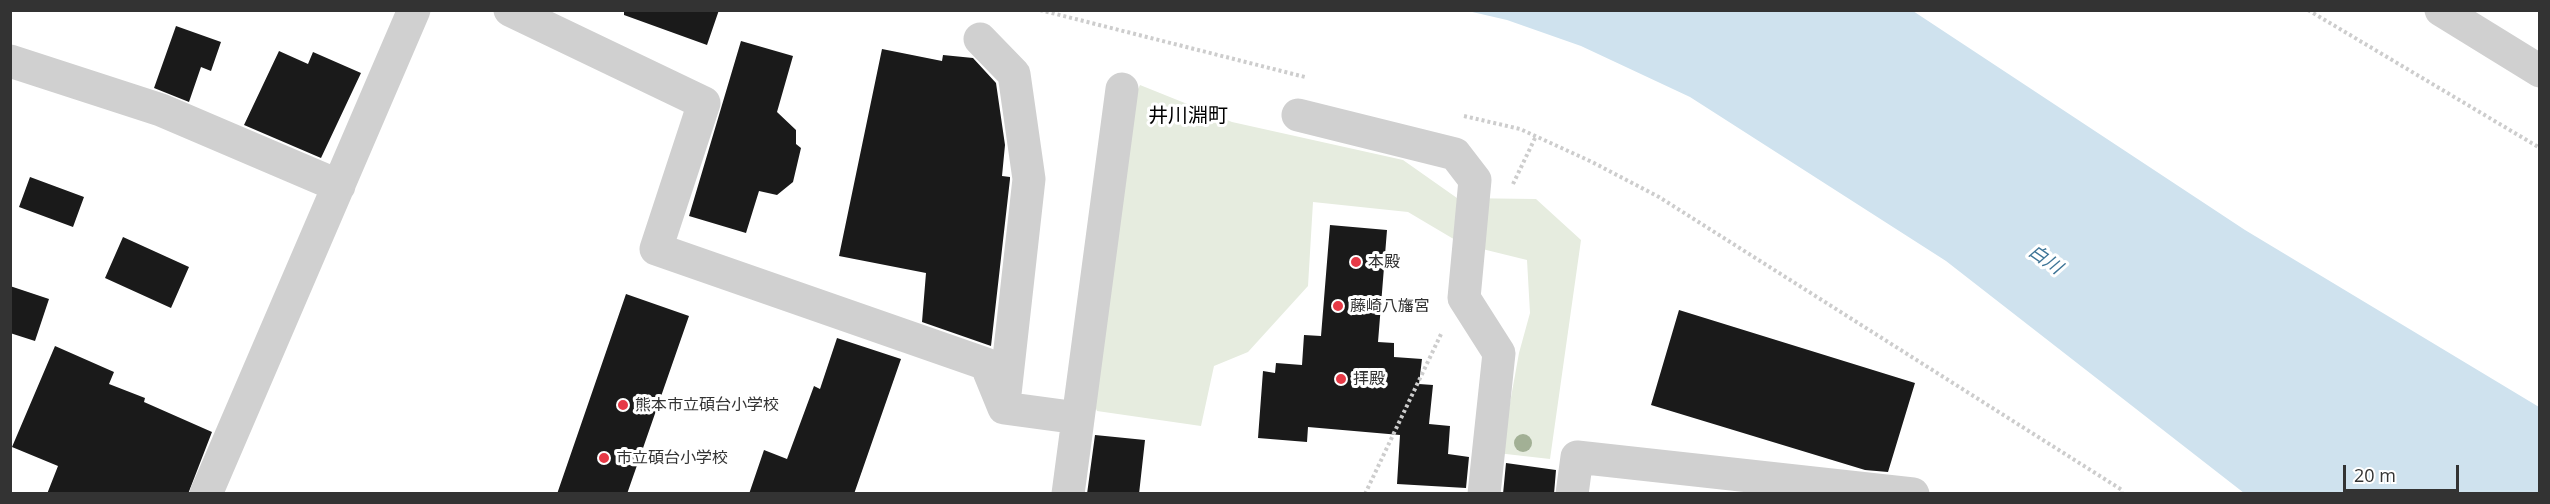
<!DOCTYPE html>
<html>
<head>
<meta charset="utf-8">
<style>
  body { margin:0 }
  #map { position:relative; width:2550px; height:504px; overflow:hidden; background:#fff; font-family:"Open Sans",sans-serif }
  canvas { display:block }
  .frame { position:absolute; inset:0; border:12px solid #333; pointer-events:none }
  .scale { position:absolute; left:2343px; top:465px; width:116px; height:27px; box-sizing:border-box; border:3px solid #333; border-top:0; padding-left:8px; font-size:18px; line-height:21px; white-space:nowrap; color:#333; -webkit-text-stroke:4px #fff; paint-order:stroke }
</style>
</head>
<body>
<div id="map">
<canvas width="2550" height="504"></canvas>
<div class="frame"></div>
<div class="scale">20 m</div>
</div>
<script>
const g = document.querySelector('canvas').getContext('2d');
g.lineJoin = 'round';
function fillPath(path, color) { g.fillStyle = color; g.fill(path, 'evenodd'); }
function trace(path, color, width, dash) { g.strokeStyle = color; g.lineWidth = width; g.lineCap = dash ? 'butt' : 'round'; g.setLineDash(dash || []); g.stroke(path); }
function write(font, color, halo, rows, align = 'center') {
  g.font = font + ' "Open Sans","Noto Sans JP",sans-serif'; g.lineWidth = 6; g.setLineDash([]); g.textBaseline = 'middle'; g.strokeStyle = halo; g.fillStyle = color; for (const [text, x, y, turn = 0] of rows) {
    g.save(); g.translate(x, y); g.rotate((+turn || 0) * Math.PI / 180); g.textAlign = isNaN(turn) ? turn : align; if (halo) g.strokeText(text, 0, 0); g.fillText(text, 0, 0); g.restore();
  }
}
fillPath(new Path2D(`
  M1140,85L1232,122L1403,160L1457,198L1536,199L1581,240L1550,459L1497,453L1508,414L1519,353L1530,313L1527,260L1462,244L1408,212L1313,202L1308,286L1248,352L1214,366L1201,426L1097,411L1088,392L1130,106Z`), '#e6ecdf');
fillPath(new Path2D(`
  M1468,11H1913L2245,230L2539,407V493H2244L1946,261L1690,97L1581,46L1507,20Z`), '#cfe2ee');
fillPath(new Path2D(`
  M624,10H719L707,45L624,15Z
  M176,26L221,42L211,71L201,67L189,102L154,88Z
  M741,41L793,56L777,112L796,130V144L801,148L793,182L777,195L759,191L746,233L689,216Z
  M882,49L942,61L943,55L973,58L996,83L1005,145L1002,176L1010,177V179L991,346L922,322L926,273L839,256Z
  M279,51L308,64L313,52L361,73L321,158L244,125Z
  M30,177L84,197L73,227L19,207Z
  M1330,225L1387,230L1378,342L1394,343V357L1422,359L1419,384L1433,385L1429,424L1450,426L1448,454L1469,457L1466,488L1397,484L1400,435L1308,427L1307,442L1258,438L1263,371L1275,373L1276,363L1302,365L1304,335L1321,336Z
  M123,237L189,267L171,308L105,278Z
  M10,286L49,299L35,341L10,333Z
  M626,294L689,316L627,494H557Z
  M1679,310L1915,383L1888,472L1865,470L1651,405Z
  M837,338L901,359L854,494H749L764,450L787,459L814,386L820,389Z
  M55,346L114,372L109,384L145,398L144,402L212,432L188,494H47L58,466L12,447Z
  M1095,435L1145,440L1139,494H1087Z
  M1506,463L1556,470L1554,494H1503Z`), '#1a1a1a');
trace(new Path2D(`
  M1040,10L1305,77
  M2308,10L2540,148
  M1464,116L1520,129L1592,162L1659,197L2122,490V494
  M1513,184L1536,136
  M1365,494L1442,332`), '#cdcdcd', 4, [3, 3]);
trace(new Path2D(`
  M510,10L704,103L656,249L986,364L1004,408L1078,418
  M2441,10L2540,71
  M980,39L1014,74L1029,179L1004,403
  M10,61L161,110L339,186
  M1298,115L1455,154L1475,180L1464,298L1499,353L1484,494
  M206,494L414,10
  M1068,494L1122,89
  M1572,494L1577,457L1913,494`), '#d0d0d0', 33);
g.fillStyle = '#a2b095';
for (const [x, y] of [
  [1523,443]
]) { g.beginPath(); g.arc(x, y, 9, 0, 2 * Math.PI); g.fill(); }
for (const [x, y, r, color] of [
  [1356,262,6,"#e63946"],
  [1338,306,6,"#e63946"],
  [1341,379,6,"#e63946"],
  [623,405,6,"#e63946"],
  [604,458,6,"#e63946"]
]) { const dot = new Path2D(); dot.arc(x, y, r, 0, 2 * Math.PI); g.fillStyle = color; g.fill(dot); trace(dot, '#fff', 2); }
write('16px', '#333', '#fff', [
  ["本殿",1368,262],
  ["藤崎八旛宮",1350,306],
  ["拝殿",1353,379],
  ["熊本市立碩台小学校",635,405],
  ["市立碩台小学校",616,458]
], 'left');
write('italic 18px', '#3f7597', '#fff', [
  ["白川",2045,260,35]
]);
write('20px', '#000', '#fff', [
  ["井川淵町",1188,116]
]);
</script>
</body>
</html>
